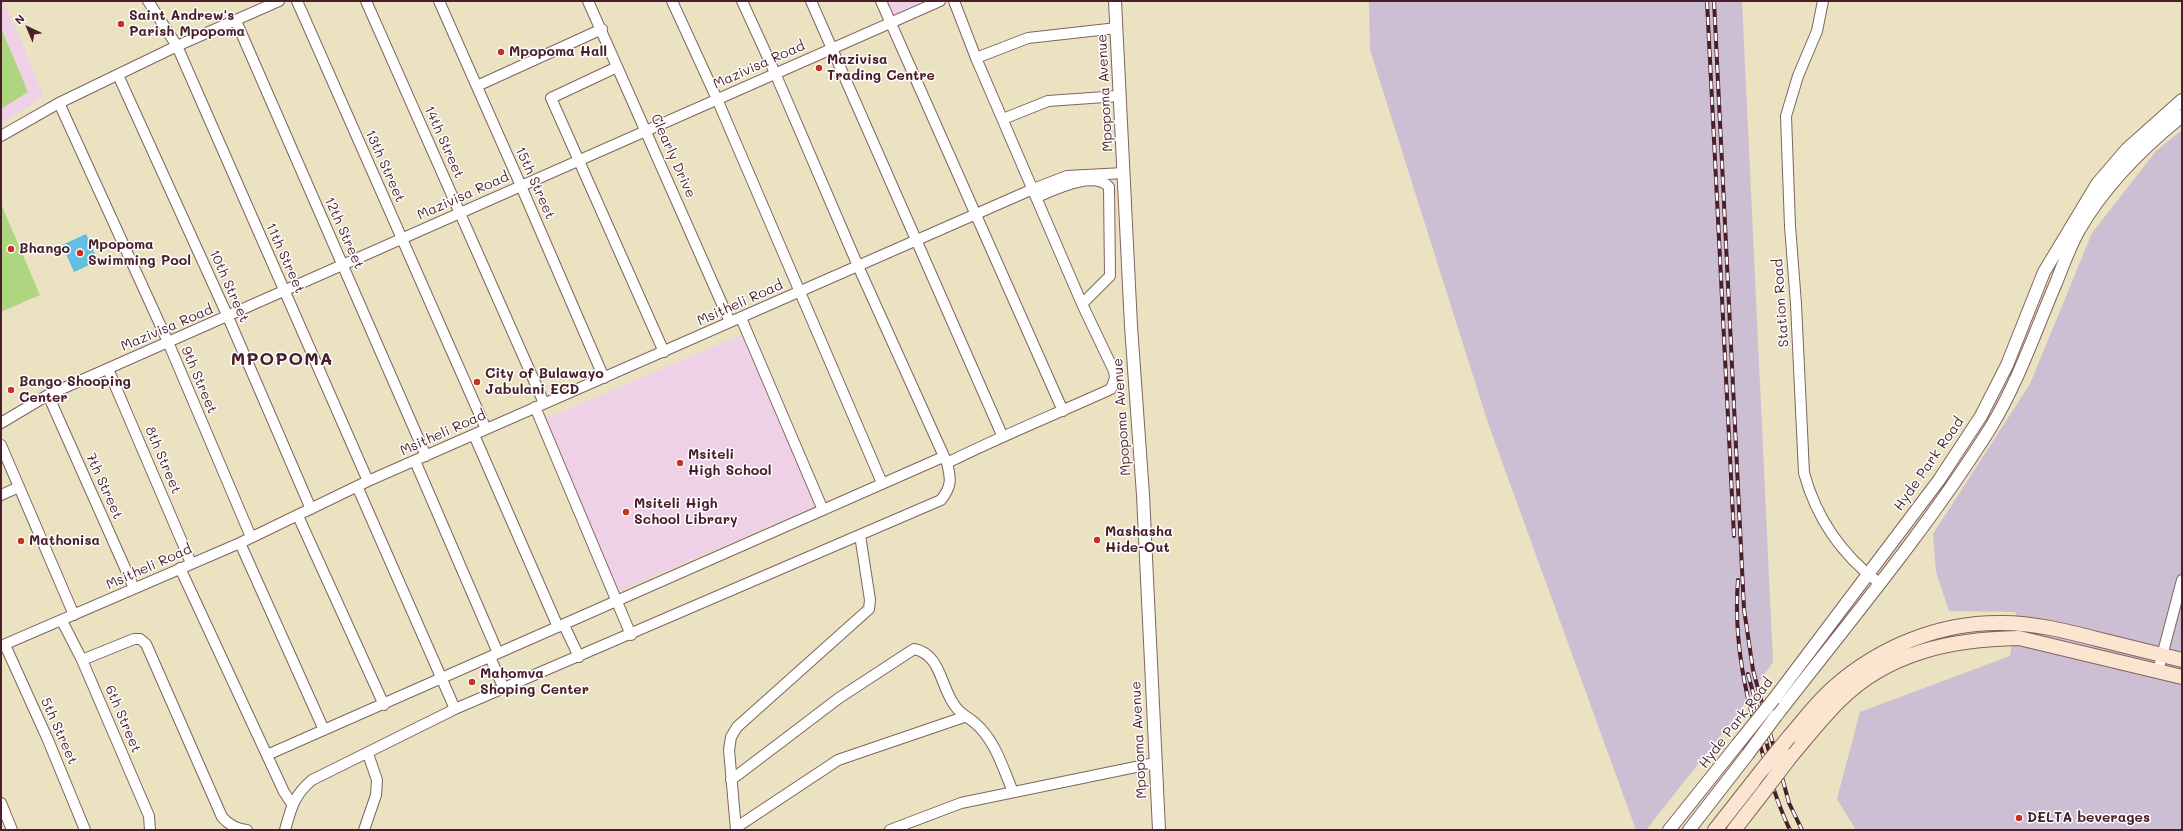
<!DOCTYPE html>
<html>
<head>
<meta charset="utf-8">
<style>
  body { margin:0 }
  #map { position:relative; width:2183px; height:831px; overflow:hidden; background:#eae2c0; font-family:Mali,sans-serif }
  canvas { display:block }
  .frame { position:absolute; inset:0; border:2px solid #4a1f2b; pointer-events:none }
  .north { position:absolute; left:8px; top:8px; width:40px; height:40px; -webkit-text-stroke:3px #fff; paint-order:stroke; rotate:316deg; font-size:11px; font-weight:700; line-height:16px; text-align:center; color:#4a1f2b }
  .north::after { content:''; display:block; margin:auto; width:14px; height:18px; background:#4a1f2b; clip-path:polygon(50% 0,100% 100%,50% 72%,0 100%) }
</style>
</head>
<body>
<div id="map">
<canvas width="2183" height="831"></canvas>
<div class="frame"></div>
<div class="north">N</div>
</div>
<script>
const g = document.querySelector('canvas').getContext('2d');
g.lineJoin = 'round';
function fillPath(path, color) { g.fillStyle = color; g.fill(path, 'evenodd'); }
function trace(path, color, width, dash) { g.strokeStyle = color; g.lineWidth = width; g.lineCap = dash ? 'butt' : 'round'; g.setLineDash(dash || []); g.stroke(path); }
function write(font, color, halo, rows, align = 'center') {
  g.font = font + ' Mali,sans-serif'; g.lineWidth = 3; g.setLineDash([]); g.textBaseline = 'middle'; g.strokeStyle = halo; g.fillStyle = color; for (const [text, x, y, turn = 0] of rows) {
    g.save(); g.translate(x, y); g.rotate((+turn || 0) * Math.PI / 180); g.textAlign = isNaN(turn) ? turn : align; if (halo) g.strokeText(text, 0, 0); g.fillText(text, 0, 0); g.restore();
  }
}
fillPath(new Path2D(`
  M1,1H4L44,96L1,124Z
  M885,1H925L892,17Z
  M741,335L816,506L619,591L543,420Z`), '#eed0e7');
fillPath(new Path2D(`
  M1369,1H1742L1773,662L1735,717L1646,830H1636L1489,426L1370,50Z
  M2182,130V830H1856L1837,799L1860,712L2010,656L2016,612L1949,611L1936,572L1933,534L2030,384L2092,233L2156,151Z`), '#ccbed3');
fillPath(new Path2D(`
  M1,28L28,92L1,109Z
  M1,204L40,295L1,312Z`), '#aed681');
fillPath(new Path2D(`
  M86,234L98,261L74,272L62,245Z`), '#63bfe1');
const minor = new Path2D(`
  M148,1L177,46L368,481
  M297,1L486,429
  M366,1L544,403
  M439,1L521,186L604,378
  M588,1L730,322
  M672,1L717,99L882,483
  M811,1L1002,435
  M881,1L1063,411
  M1823,1L1817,31L1798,76L1786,116L1790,226L1796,304L1804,473C1816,517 1842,555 1879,583
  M236,21L426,456
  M976,58L1028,38L1117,28
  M617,67L551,98L664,352
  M118,75L228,317L311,509
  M477,86L602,29
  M59,103L168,342L251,537
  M1003,119L1048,101L1119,96
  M1,136L59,103L177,46L279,1
  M1037,197C1054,190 1094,170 1109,187L1110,276L1082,304
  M741,318L823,510
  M108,369L191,563
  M48,395L134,588
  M535,407L631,635
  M1,423L48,395L940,1
  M474,435L558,627
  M1,445L74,615
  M415,461L498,653
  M947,463C1001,436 1056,414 1111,389L1115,378L1114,371L1082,304L976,58L954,1
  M357,486L455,709
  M1,495L19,487
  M298,516L384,705
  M240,543L324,730
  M180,568L284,792L292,804
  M62,621L82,660L149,816L150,830
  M564,625L579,657
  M5,645L48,740L85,830
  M1,646L240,543L368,481L1033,189L1067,176L1124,173
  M490,657L504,689
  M82,660L134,639H140L146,644L222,817C229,825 236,829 247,830
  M2158,671L2182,580
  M267,755L943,457
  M731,780L839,698L914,649C940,654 940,683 953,703C960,715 966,715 975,723C995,740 1003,768 1013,792
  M1,803L12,830
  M737,827L838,760L964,717
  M285,830C291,808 294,795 312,780L455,709L941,500C952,486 951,479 947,463L858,266L775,73L742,1
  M364,830L376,795L377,780L368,754
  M736,830L729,750L731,737L737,727L869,609L870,600L860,535
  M890,830L961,803L1155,763`);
const tertiary = new Path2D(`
  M1115,1L1131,326L1143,495L1159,830
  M1774,699L1939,480L1981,416L2007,365L2044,272L2097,184L2127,149L2182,100
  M1776,716C1849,622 1927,529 1991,427C2018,382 2035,332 2056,283C2063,265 2070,246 2079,230C2105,185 2142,148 2182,116
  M1669,830L1737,745
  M1689,830L1748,754`);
const secondary = new Path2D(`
  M1789,737C1803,721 1817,702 1833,688C1879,647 1940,622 2002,623C2034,623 2066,631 2097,639C2125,646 2154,653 2182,660
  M1791,756C1807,737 1822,718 1839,701C1888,652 1952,639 2019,638L2182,677
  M1715,830L1763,769
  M1734,830L1765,790`);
trace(minor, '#82635f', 12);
trace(tertiary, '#82635f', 14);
trace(secondary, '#82635f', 16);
trace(minor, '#fff', 10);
trace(tertiary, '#fff', 12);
trace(secondary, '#fce5d0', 14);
const rail = new Path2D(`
  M1707,1L1734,536
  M1714,1L1744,609L1753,670L1789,803L1802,830
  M1738,580C1733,641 1746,698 1763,755C1771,781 1778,806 1790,830
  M1748,674L1771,759`);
trace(rail, '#4a1f2b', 4);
trace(rail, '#fff', 2.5, [8]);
const tertiaryBridge = new Path2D(`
  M1737,745L1774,699
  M1748,754L1776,716`);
const secondaryBridge = new Path2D(`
  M1763,769L1789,737
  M1765,790L1791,756`);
trace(tertiaryBridge, '#82635f', 14, []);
trace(secondaryBridge, '#82635f', 16, []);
trace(tertiaryBridge, '#fff', 12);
trace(secondaryBridge, '#fce5d0', 14);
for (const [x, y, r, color] of [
  [121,24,4,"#c8321e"],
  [501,52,4,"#c8321e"],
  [819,68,4,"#c8321e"],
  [11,249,4,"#c8321e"],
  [80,253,4,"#c8321e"],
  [477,382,4,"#c8321e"],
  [11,390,4,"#c8321e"],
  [680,463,4,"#c8321e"],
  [626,512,4,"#c8321e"],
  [1097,540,4,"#c8321e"],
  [21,541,4,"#c8321e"],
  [472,682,4,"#c8321e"],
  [2019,818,4,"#c8321e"]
]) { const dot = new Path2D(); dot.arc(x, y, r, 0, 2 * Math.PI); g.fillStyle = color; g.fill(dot); trace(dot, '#fff', 1.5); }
write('bold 14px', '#4a1f2b', '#fff', [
  ["Saint Andrew's",129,16],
  ["Parish Mpopoma",129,32],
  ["Mpopoma Hall",509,52],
  ["Mazivisa",827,60],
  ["Trading Centre",827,76],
  ["Mpopoma",88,245],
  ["Swimming Pool",88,261],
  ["Bhango",19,249],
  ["City of Bulawayo",485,374],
  ["Jabulani ECD",485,390],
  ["Bango Shooping",19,382],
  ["Center",19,398],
  ["Msiteli",688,455],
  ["High School",688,471],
  ["Msiteli High",634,504],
  ["School Library",634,520],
  ["Mashasha",1105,532],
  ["Hide-Out",1105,548],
  ["Mathonisa",29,541],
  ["Mahomva",480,674],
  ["Shoping Center",480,690],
  ["DELTA beverages",2027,818]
], 'left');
write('14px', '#4a1f2b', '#fff', [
  ["Mazivisa Road",759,65,-24],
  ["Mpopoma Avenue",1105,93,-93],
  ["14th Street",444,142,66],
  ["Clearly Drive",673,156,66],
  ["13th Street",385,166,66],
  ["15th Street",535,183,66],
  ["Mazivisa Road",463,196,-24],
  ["12th Street",344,233,66],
  ["11th Street",285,258,66],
  ["10th Street",229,286,66],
  ["Msitheli Road",740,303,-24],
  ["Station Road",1781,303,-94],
  ["Mazivisa Road",167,328,-23],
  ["9th Street",199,380,67],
  ["Mpopoma Avenue",1122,417,-94],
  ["Msitheli Road",443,433,-24],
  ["8th Street",163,460,67],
  ["Hyde Park Road",1929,464,-55],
  ["7th Street",104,486,66],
  ["Msitheli Road",149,567,-24],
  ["6th Street",123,719,67],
  ["Hyde Park Road",1736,723,-52],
  ["5th Street",59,731,66],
  ["Mpopoma Avenue",1139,740,-93]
]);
g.letterSpacing = '1px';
write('bold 18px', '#4a1f2b', '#fff', [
  ["MPOPOMA",282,359]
]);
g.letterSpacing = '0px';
</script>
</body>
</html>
